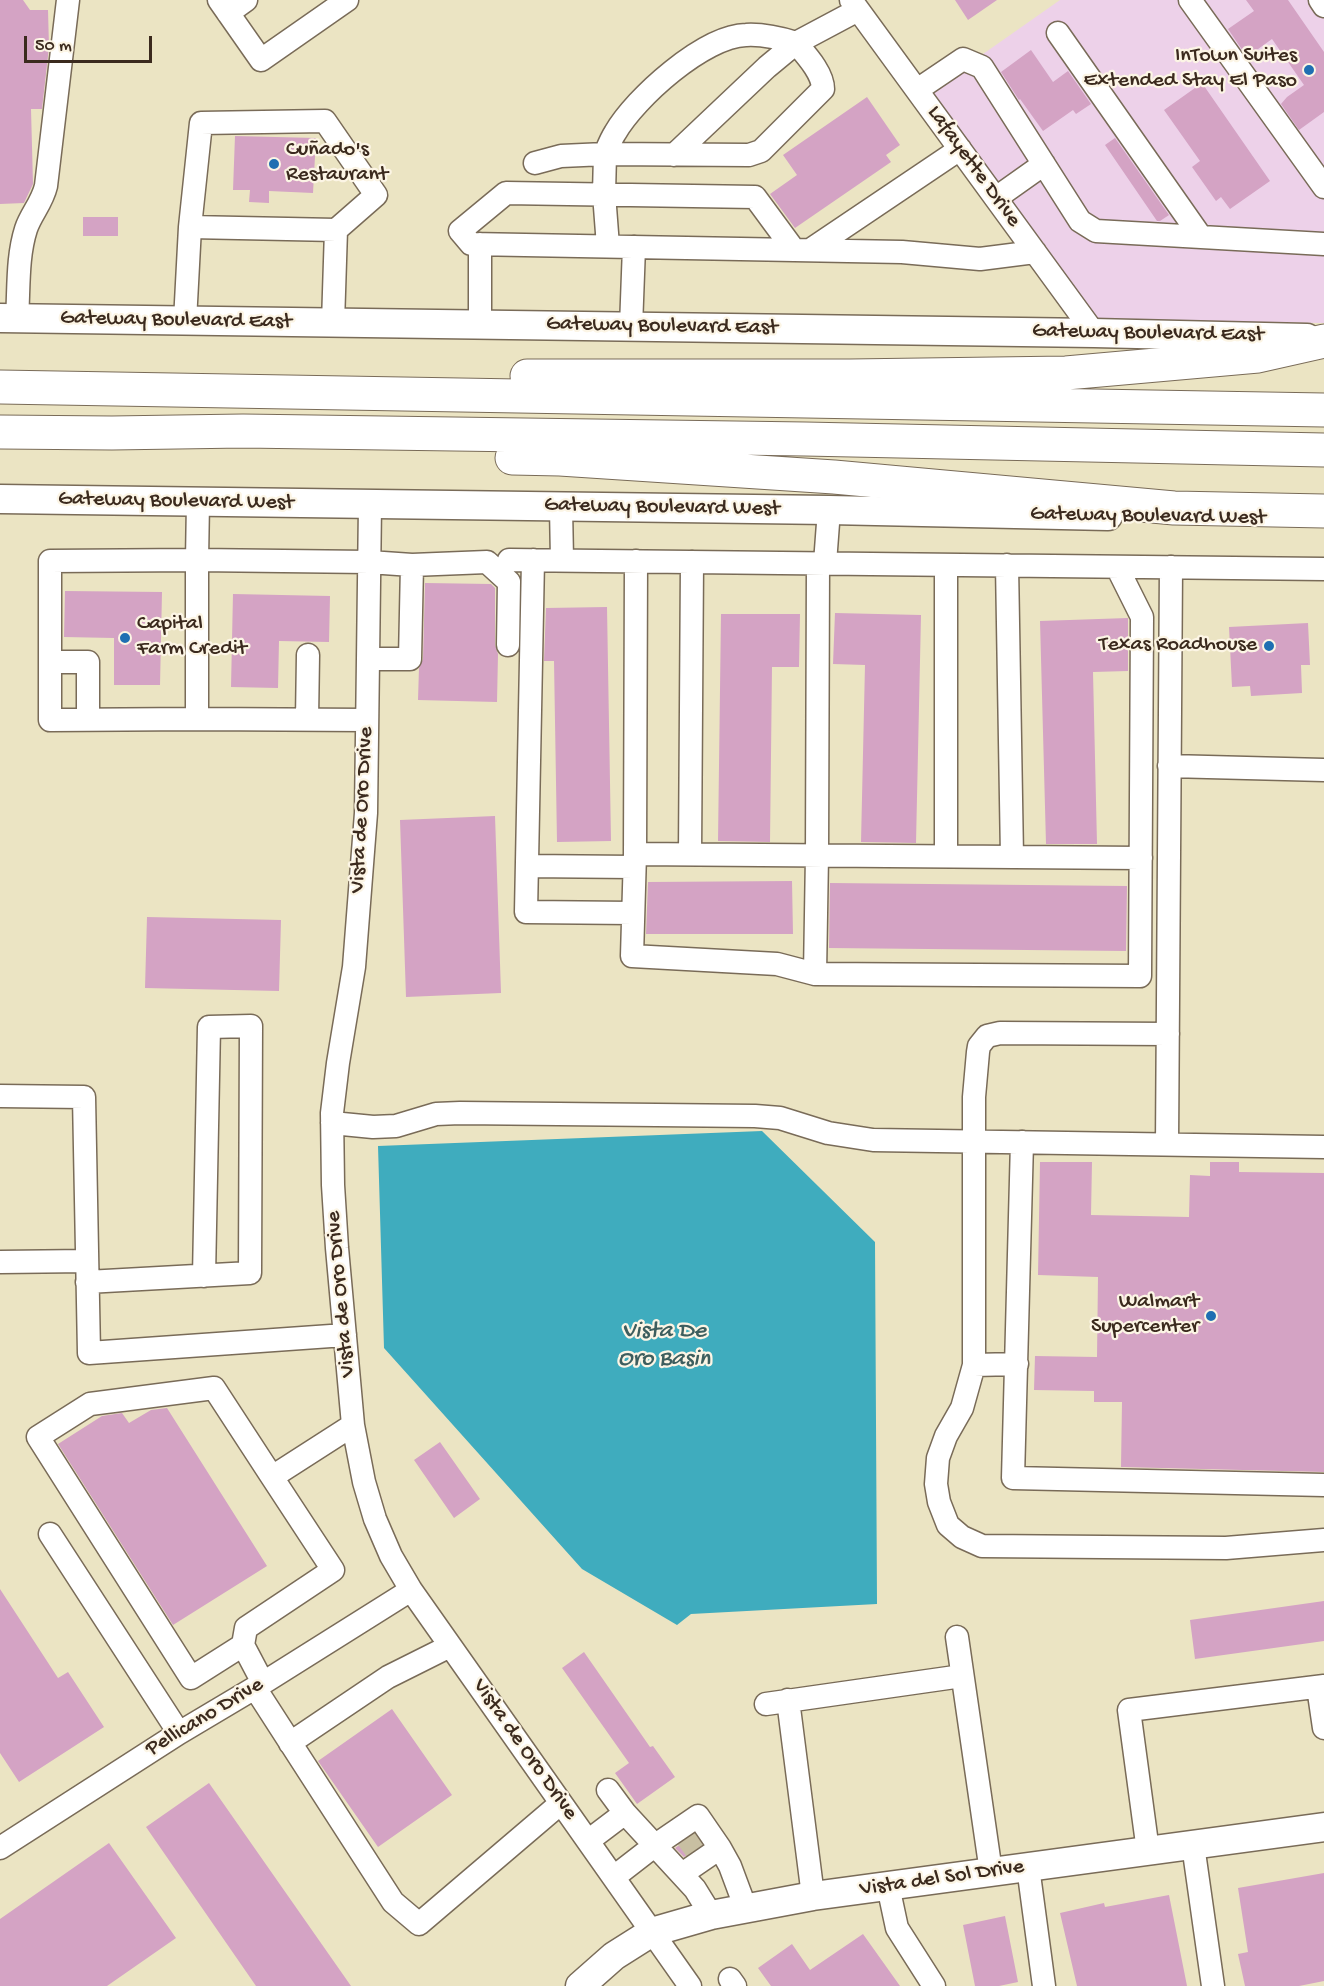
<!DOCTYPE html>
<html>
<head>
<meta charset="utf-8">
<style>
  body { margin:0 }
  #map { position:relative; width:1324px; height:1986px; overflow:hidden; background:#ebe4c3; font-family:"Gochi Hand",sans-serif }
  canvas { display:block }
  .scale { position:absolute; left:24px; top:36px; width:128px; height:27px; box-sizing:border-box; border:3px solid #3b2a1e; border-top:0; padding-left:8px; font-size:18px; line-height:21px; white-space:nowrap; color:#3b2a1e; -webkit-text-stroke:4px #fcf5e5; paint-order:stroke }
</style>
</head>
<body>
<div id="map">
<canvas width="1324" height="1986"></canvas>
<div class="scale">50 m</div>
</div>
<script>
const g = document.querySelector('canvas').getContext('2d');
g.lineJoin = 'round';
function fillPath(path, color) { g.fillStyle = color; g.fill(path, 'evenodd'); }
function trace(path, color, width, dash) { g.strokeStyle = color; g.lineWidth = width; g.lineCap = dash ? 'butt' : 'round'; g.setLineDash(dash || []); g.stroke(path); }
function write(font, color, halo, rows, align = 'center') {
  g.font = font + ' "Gochi Hand",sans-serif'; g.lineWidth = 4.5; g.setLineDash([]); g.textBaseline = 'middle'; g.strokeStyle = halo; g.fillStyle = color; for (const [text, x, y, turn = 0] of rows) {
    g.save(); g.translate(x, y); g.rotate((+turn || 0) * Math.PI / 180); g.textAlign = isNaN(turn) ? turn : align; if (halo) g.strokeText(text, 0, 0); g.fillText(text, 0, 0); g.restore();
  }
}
fillPath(new Path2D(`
  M1060,0H1324V323L1096,320L926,94Z`), '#edd1e9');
fillPath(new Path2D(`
  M762,1131L875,1242L877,1604L691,1614L677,1625L582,1569L384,1348L378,1146Z`), '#3facbe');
fillPath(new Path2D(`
  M0,0H23L30,10H48L49,47L42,109H31L33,184L24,203L0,204Z
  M955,0H997L968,20Z
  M1246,0H1288L1324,52V112L1299,130L1281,104L1287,97L1304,85L1272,39L1247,57L1228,29L1254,11Z
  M1031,50L1053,82L1068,71L1091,104L1076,114L1073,110L1043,131L1020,99L1019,100L1001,72Z
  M1202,83L1270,181L1230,209L1221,197L1216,201L1192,167L1200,161L1164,110Z
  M867,97L900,145L886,155L891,162L795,228L770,194L797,175L783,155Z
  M235,136L316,138L313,193L269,191V203L249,202L250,190H233Z
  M1115,138L1169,215L1160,221H1157L1105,145Z
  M83,217H118V236H83Z
  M425,583L491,584L495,588V645L498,654L497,702L418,700L419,668L423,659Z
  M65,591L162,592L160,685H114V638L64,637Z
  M233,594L330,596L329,642L279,641L278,688L231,687Z
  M607,607L611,841L557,842L554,661H544L546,608Z
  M835,613L921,615L916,843L861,842L865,665L833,664Z
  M721,614H800L799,667H772L770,842L718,841Z
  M1128,618V671L1093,672L1097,844H1046L1040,621Z
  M1308,623L1310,665H1301L1302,693L1251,696L1250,686L1232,687L1229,627Z
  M495,816L501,993L406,997L400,820Z
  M792,881L793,934H646L648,882Z
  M830,883L1127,886L1126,951L829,948Z
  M147,917L281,920L279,991L145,988Z
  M1040,1162H1092L1091,1215L1189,1217L1190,1175L1210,1176V1162H1239V1172L1324,1173V1472L1121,1467L1122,1402H1094V1391L1034,1390L1035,1356L1097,1357L1098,1277L1038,1275Z
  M167,1408L267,1566L173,1625L58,1444L102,1416L122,1413L129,1423L151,1410Z
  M440,1442L480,1499L454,1518L414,1460Z
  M0,1589L58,1678L68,1672L104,1727L19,1782L0,1753Z
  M1324,1601V1641L1195,1659L1190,1620Z
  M584,1652L650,1747L653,1746L675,1777L637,1804L615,1773L629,1763L562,1668Z
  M392,1709L452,1795L378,1847L318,1761Z
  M209,1783L351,1986H256L146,1827Z
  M694,1835L701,1845L684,1857L675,1848Z
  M109,1843L176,1938L107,1986H0V1919Z
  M1324,1873V1981L1299,1986H1245L1238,1954L1248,1952L1238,1888Z
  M1169,1895L1187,1986H1077L1060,1913L1104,1903L1105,1907Z
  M1005,1916L1018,1982L999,1986H975L963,1925Z
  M863,1934L900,1986H771L758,1968L792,1944L810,1970Z`), '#d4a3c4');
trace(new Path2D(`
  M686,1837L697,1852`), '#c8bfa2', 22, [22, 11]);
const minor = new Path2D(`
  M219,0L261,60L347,0
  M851,0L1094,333
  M1190,0L1324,187
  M1320,0L1324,6
  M228,13L246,0
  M1058,33L1201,237
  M917,90L963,59L982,67L1080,221L1096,231L1324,244
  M674,155L767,67L796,43
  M535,163L561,156L605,154C608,147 611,139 615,133C635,98 704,36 746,35C763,34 780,38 796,43
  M996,198L1044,164
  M190,227L201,123L325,121L376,195L336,230
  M480,244V325
  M608,246L604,194L605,154L749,155L761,151L823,89C823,73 806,55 796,43L858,10
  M794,250L755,197L506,193L460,231L471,244L902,252L980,259L1035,252
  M810,250L960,149
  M17,318C19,289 17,257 26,229C31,214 42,203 46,186L68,0
  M185,321L190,227L336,230L333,323
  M631,327L634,247
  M370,505L366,813L354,967L338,1063L332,1113L333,1185L337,1248L353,1425L364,1482L375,1519L391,1556L411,1590L690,1986
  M561,507L562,560
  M509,560L1324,569
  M533,560L526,912L633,913
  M636,561L635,854L632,956L777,964L815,974L1140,976L1142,617L1117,567
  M825,563L829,510
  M946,565V856
  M1007,565L1012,857
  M368,659H410L412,565
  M50,662H88V719
  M197,719L50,720V561L197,560L198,502
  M307,719L308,655
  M367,720L197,719V560L369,562L412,565L487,562L509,582L508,645
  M1169,766L1324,770
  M635,854L1141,858
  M690,854L692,562
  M527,866L634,867
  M815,974L817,855L818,563
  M1168,1034L1000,1033L987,1036L979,1046L978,1052L974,1097V1365L962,1408L946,1436L938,1458L936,1484L939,1502L948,1525L962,1537L982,1546L1226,1548L1324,1540
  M0,1096L84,1097L89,1353L345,1335
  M332,1123L373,1127L396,1126L436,1114L460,1113L755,1116L780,1118L828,1133L873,1140L1324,1147
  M1022,1142L1013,1478L1324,1485
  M1167,1144L1171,567
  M0,1262L87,1261
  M87,1282L250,1273L251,1026L209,1027L204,1276
  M974,1365L1017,1364
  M50,1534L179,1733
  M957,1637L991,1872
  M243,1645L191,1678L38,1437L90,1404L214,1388L272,1477
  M263,1683L243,1645L246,1628L333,1570L272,1477L353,1425
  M1318,1687L1324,1728
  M255,1688L393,1902L419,1924L561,1803
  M788,1700L813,1896
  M766,1704L962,1676
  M290,1743L388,1677L450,1646
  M608,1790L625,1813L695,1889L711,1915
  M588,1841L625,1813
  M1193,1845L1213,1986
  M0,1848L179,1733L263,1683L411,1590
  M1148,1851L1129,1710L1324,1686
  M1028,1867L1044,1986
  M682,1874L720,1848
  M614,1877L654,1846L698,1816L720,1848L730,1866L746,1909
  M888,1886L897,1928L934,1986
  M730,1979L735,1986`);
const major = new Path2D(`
  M0,318L1094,333L1307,338
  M0,499L829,510L1108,516
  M580,1986L614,1956L652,1932L711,1915L813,1896L1324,1827`);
const highway = new Path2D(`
  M527,376H850L1066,373L1258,356L1324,341
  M0,387L1324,410
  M0,432L112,433L243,431L805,439L1324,450
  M512,458L560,459L834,477L1174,508L1324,511`);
trace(minor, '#796b58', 25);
trace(major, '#796b58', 31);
trace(highway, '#796b58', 35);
trace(minor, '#fff', 22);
trace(major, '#fff', 28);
trace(highway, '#fff', 33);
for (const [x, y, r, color] of [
  [1309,70,6,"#1f6fb2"],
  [274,164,6,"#1f6fb2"],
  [125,638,6,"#1f6fb2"],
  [1269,646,6,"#1f6fb2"],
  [1211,1316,6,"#1f6fb2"]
]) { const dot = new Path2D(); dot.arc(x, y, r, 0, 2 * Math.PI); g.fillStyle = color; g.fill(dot); trace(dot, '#fcf5e5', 2); }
write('22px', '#3b2a1e', '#fcf5e5', [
  ["InTown Suites",1297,57],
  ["Extended Stay El Paso",1297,82],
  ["Cuñado's",286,151,"left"],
  ["Restaurant",286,176,"left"],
  ["Capital",137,625,"left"],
  ["Farm Credit",137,650,"left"],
  ["Texas Roadhouse",1257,646],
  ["Walmart",1199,1303],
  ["Supercenter",1199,1328]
], 'right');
write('22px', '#3b2a1e', '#fcf5e5', [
  ["Lafayette Drive",973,167,54],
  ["Gateway Boulevard East",176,321,1],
  ["Gateway Boulevard East",662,327,1],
  ["Gateway Boulevard East",1148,334,1],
  ["Gateway Boulevard West",176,502,1],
  ["Gateway Boulevard West",662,508,1],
  ["Gateway Boulevard West",1148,517,1],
  ["Vista de Oro Drive",363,810,-87],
  ["Vista de Oro Drive",342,1294,-95],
  ["Pellicano Drive",205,1718,-31],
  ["Vista de Oro Drive",524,1750,55],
  ["Vista del Sol Drive",942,1879,-8]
]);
write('italic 24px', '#3d5e5e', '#fcf5e5', [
  ["Vista De",664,1332],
  ["Oro Basin",664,1360]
]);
</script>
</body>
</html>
